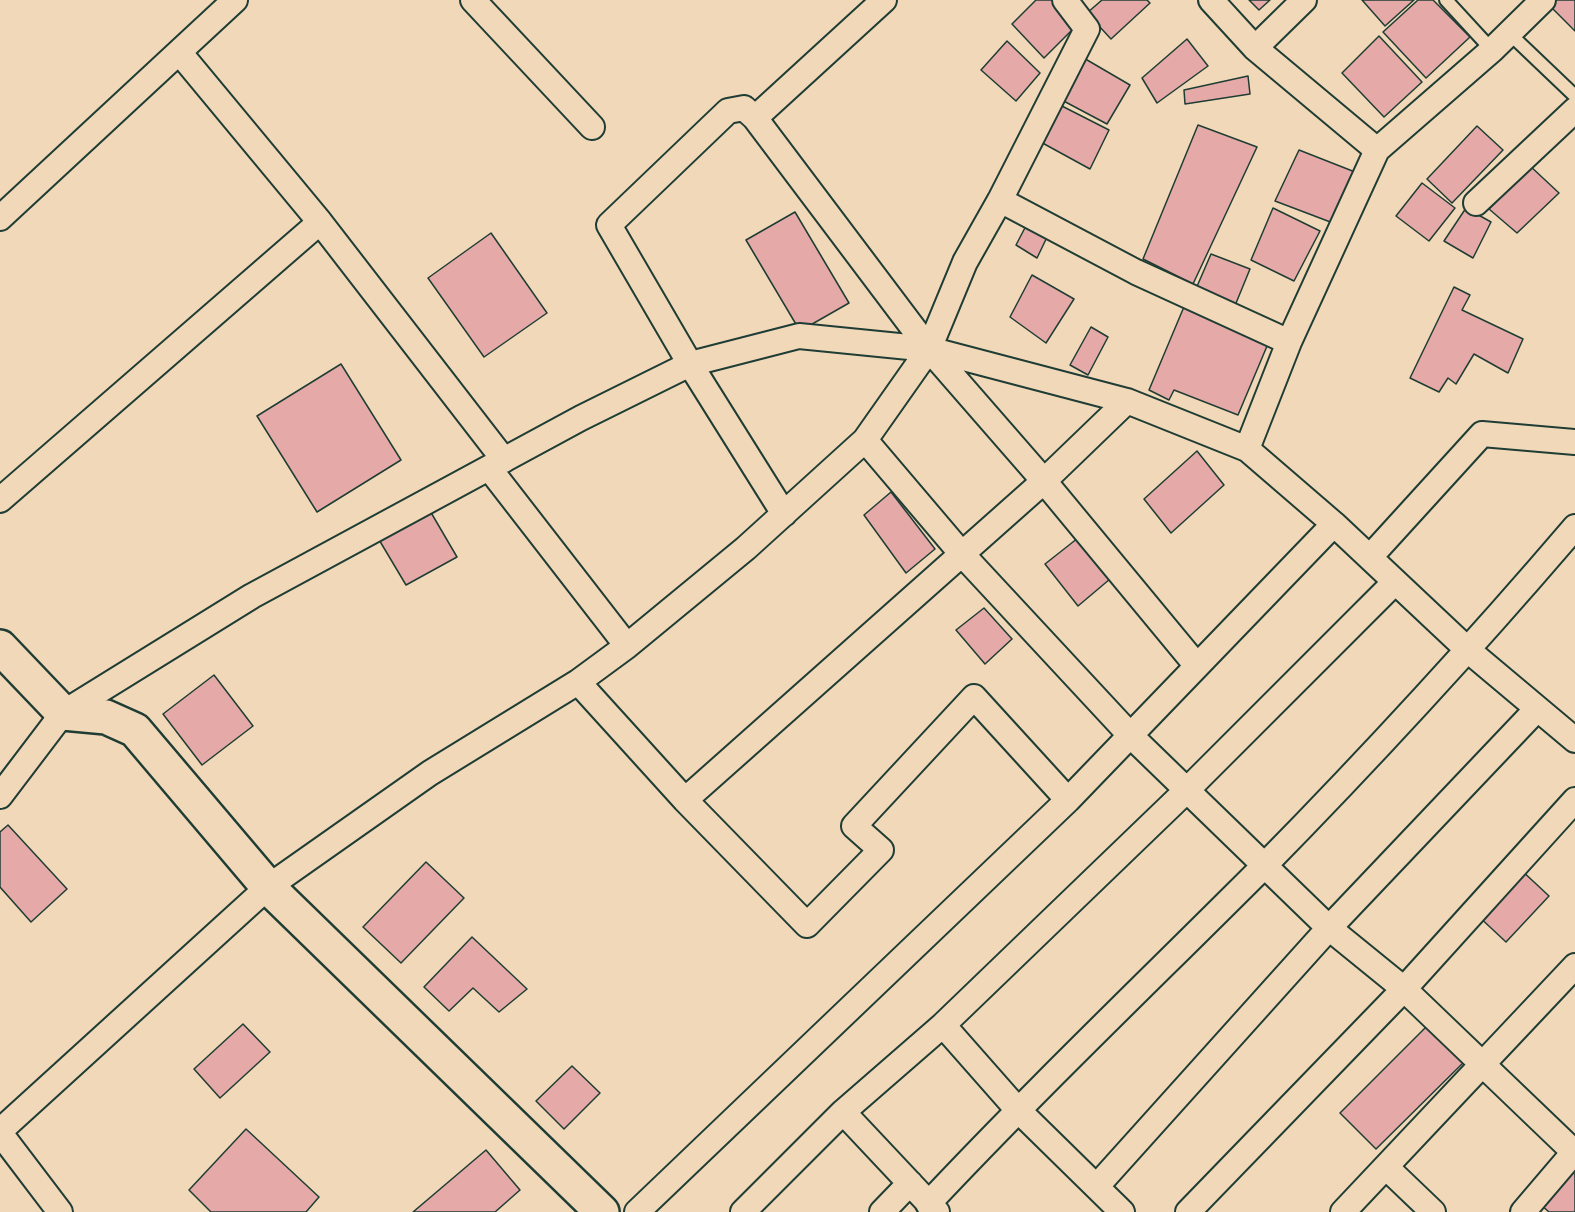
<!DOCTYPE html>
<html>
<head>
<meta charset="utf-8">
<style>
  body { margin:0 }
  canvas { display:block; background:#f0d8b8 }
</style>
</head>
<body>
<canvas width="1575" height="1212"></canvas>
<script>
const g = document.querySelector('canvas').getContext('2d');
g.lineJoin = 'round';
function fillPath(path, color) { g.fillStyle = color; g.fill(path, 'evenodd'); }
function trace(path, color, width, dash) { g.strokeStyle = color; g.lineWidth = width; g.lineCap = dash ? 'butt' : 'round'; g.setLineDash(dash || []); g.stroke(path); }
const building = new Path2D(`
  M1036,0H1054L1076,26L1044,58L1012,24Z
  M1102,0H1147L1150,3L1111,39L1087,13Z
  M1249,0H1270L1259,10Z
  M1362,0H1414L1385,26Z
  M1418,0H1433L1470,37L1426,78L1383,32Z
  M1552,0H1575V31L1548,4Z
  M1379,36L1422,82L1384,117L1342,73Z
  M1187,39L1208,66L1157,103L1142,78Z
  M1007,41L1040,73L1016,101L981,70Z
  M1082,57L1130,85L1107,124L1058,98Z
  M1248,76L1250,94L1185,104L1184,90Z
  M1056,103L1109,130L1090,169L1037,140Z
  M1198,125L1257,147L1193,284L1143,259Z
  M1477,126L1503,150L1452,203L1427,179Z
  M1299,150L1355,172L1333,223L1275,201Z
  M1529,165L1559,193L1517,233L1489,209Z
  M1422,183L1455,208L1429,241L1396,216Z
  M1273,208L1320,231L1294,281L1251,260Z
  M1466,208L1491,222L1473,258L1444,241Z
  M795,212L849,303L800,331L746,240Z
  M1028,222L1049,233L1037,258L1016,245Z
  M491,233L547,313L484,357L428,278Z
  M1211,254L1250,269L1234,308L1195,291Z
  M1032,275L1074,299L1046,343L1010,317Z
  M1454,287L1470,295L1462,310L1523,339L1508,373L1474,354L1456,384L1448,378L1439,392L1410,378Z
  M1186,302L1270,339L1238,415L1174,390L1169,400L1149,390Z
  M1091,327L1108,337L1088,375L1070,365Z
  M341,364L401,460L317,512L257,416Z
  M1197,451L1224,485L1171,533L1144,499Z
  M891,492L935,549L906,573L864,515Z
  M426,504L457,557L406,585L375,533Z
  M1078,538L1110,579L1078,606L1045,564Z
  M984,608L1012,639L985,664L956,630Z
  M214,675L253,726L202,765L163,714Z
  M8,825L67,889L31,922L0,887V832Z
  M426,862L464,898L401,963L363,927Z
  M1519,868L1549,896L1506,942L1476,914Z
  M472,937L527,989L499,1012L473,988L449,1011L424,987Z
  M243,1024L270,1052L220,1098L194,1069Z
  M1429,1024L1465,1061L1376,1149L1340,1113Z
  M572,1066L600,1093L564,1129L536,1101Z
  M246,1129L319,1197L306,1212H211L189,1190Z
  M486,1150L520,1190L495,1212H413Z
  M1572,1167L1575,1170V1212H1549L1539,1203Z`);
fillPath(building, '#e5aaa7');
trace(building, '#1f3d34', 1.5);
const service = new Path2D(`
  M1446,0L1492,50
  M1510,34L1575,96`);
const minor = new Path2D(`
  M473,0L592,127
  M1211,0L1255,48L1377,150
  M1255,48L1304,0
  M179,52L320,222L504,460
  M755,118L929,349L1044,481L1197,666
  M1000,200L1136,272L1289,342
  M1476,203L1575,110
  M0,218L235,0
  M865,440L961,553L1131,736L1329,928L1404,989L1575,1153
  M1247,449L1289,342L1377,150L1492,50L1543,0
  M489,468L627,646
  M0,500L320,222
  M784,514L690,364L609,225L728,111L744,108L755,118L884,0
  M1370,557L1482,434L1575,442
  M578,682L685,800L807,925L881,850L854,826L974,697L1068,800
  M0,796L63,713L252,596L581,418L690,364L799,336L929,349L1127,401L1247,449L1334,524L1469,651L1575,740
  M685,800L1044,481L1127,401
  M943,1025L1017,1109L1122,1212
  M843,1112L937,1212
  M0,1131L268,887L430,773L578,682L627,646L746,548L865,440L929,349L965,262L1000,200L1087,29L1065,0
  M0,1133L60,1212
  M1386,1167L1433,1212
  M1097,1186L1329,928L1537,709
  M928,1204C1037,1088 1151,979 1263,867C1371,757 1475,644 1575,527
  M637,1212L1068,800L1334,524
  M743,1212L843,1112L943,1025L1187,790L1394,583
  M882,1212L910,1183
  M1188,1212L1404,989L1575,800
  M1343,1212L1575,966
  M1523,1212L1575,1151`);
const secondary = new Path2D(`
  M0,647L63,713L106,717L135,730L268,887L602,1212`);
trace(service, '#1f3d34', 16);
trace(minor, '#1f3d34', 28);
trace(secondary, '#1f3d34', 38);
trace(service, '#f0d8b8', 12);
trace(minor, '#f0d8b8', 24);
trace(secondary, '#f0d8b8', 33);
</script>
</body>
</html>
